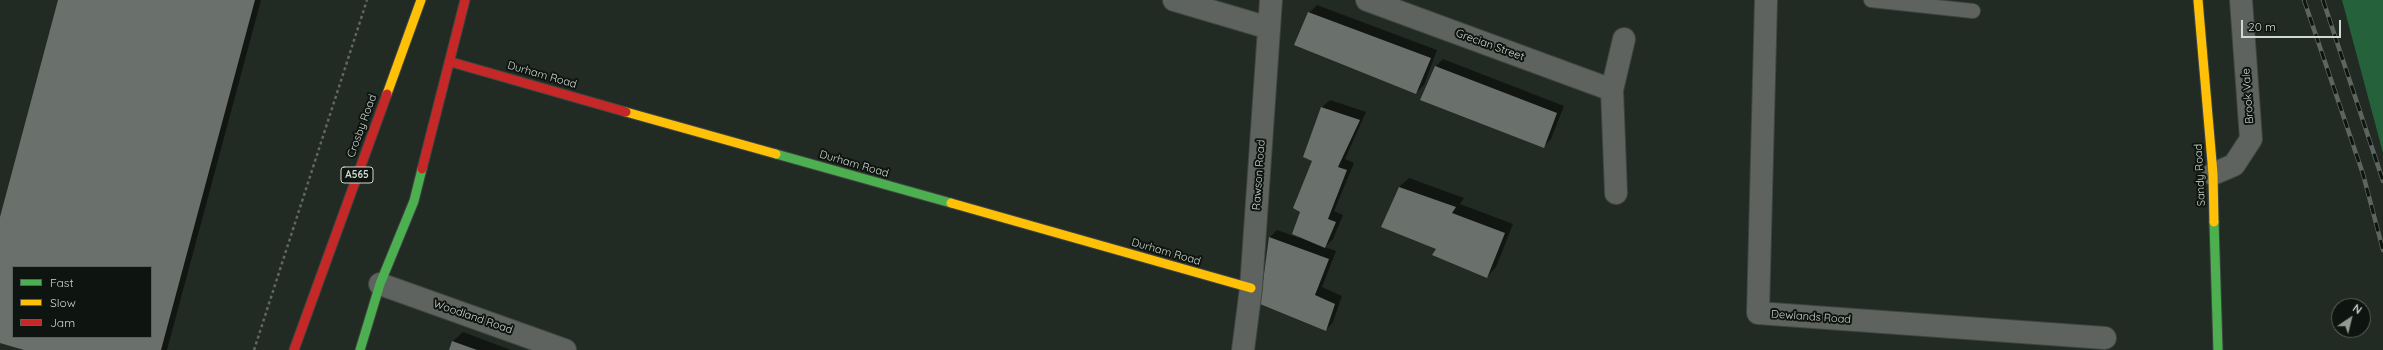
<!DOCTYPE html>
<style>
body{margin:0}
#map{position:relative;width:2383px;height:350px;overflow:hidden;background:#222a24;font-family:Quicksand,sans-serif}
canvas{display:block}
.legend{position:absolute;left:12px;top:266px;width:140px;height:72px;box-sizing:border-box;background:#0e140f;border:1px solid #5b625d;margin:0;padding:5px 7px;list-style:none;font-size:12px;color:#cfd8d1}
.legend li{display:flex;align-items:center;gap:8px;height:20px}
.legend b{width:20px;border:1px solid #5b625d}
.north{position:absolute;left:2331px;top:298px;width:40px;height:40px;box-sizing:border-box;background:#0e140f;border:1px solid #5b625d;border-radius:50%;rotate:35deg;font-size:11px;font-weight:700;line-height:16px;text-align:center;color:#cfd8d1}
.north::after{content:'';display:block;margin:auto;width:14px;height:18px;background:#929b94;clip-path:polygon(50% 0,100% 100%,50% 72%,0 100%)}
.scale{position:absolute;left:2241px;top:20px;width:100px;height:18px;box-sizing:border-box;border:2px solid #cfd8d1;border-top:0;padding-left:5px;font-size:12px;line-height:14px;white-space:nowrap;color:#cfd8d1;-webkit-text-stroke:3px #0e140f;paint-order:stroke}
</style>
<div id="map">
<canvas width="2383" height="350"></canvas>
<ul class="legend">
<li><b style="height:5px;background:#4caf50"></b>Fast</li>
<li><b style="height:5px;background:#ffc107"></b>Slow</li>
<li><b style="height:5px;background:#c62828"></b>Jam</li>
</ul>
<div class="north">N</div>
<div class="scale">20 m</div>
</div>
<script>
const c = document.querySelector('canvas').getContext('2d');
c.lineJoin = 'round';
function fill(path, color) { c.fillStyle = color; c.fill(path, 'evenodd'); }
const shape = rows => new Path2D(rows.map(r => 'M' + r).join(''));
function strokePath(path, color, width, dash) { c.strokeStyle = color; c.lineWidth = width; c.lineCap = dash ? 'butt' : 'round'; c.setLineDash(dash || []); c.stroke(path); }
function label(font, color, halo, rows, align = 'center') {
  c.font = font + ' Quicksand,sans-serif'; c.lineWidth = 4; c.setLineDash([]); c.textBaseline = 'middle'; c.strokeStyle = halo; c.fillStyle = color; for (const [text, x, y, turn = 0] of rows) {
    c.save(); c.translate(x, y); c.rotate((+turn || 0) * Math.PI / 180); c.textAlign = isNaN(turn) ? turn : align; if (halo) c.strokeText(text, 0, 0); c.fillText(text, 0, 0); c.restore();
  }
}
const forest = shape([
 [2342,0,2383,0,2383,153]
]);
const shadow = shape([
 [59,0,261,0,167,350,28,350,0,342,0,221],
 [13,267,151,267,151,337,13,337],
 [1317,5,1437,50,1424,85,1416,93,1309,13],
 [1443,59,1564,106,1551,139,1543,147,1436,66],
 [1330,100,1366,112,1345,159,1354,163,1334,211,1343,215,1333,239,1325,247,1336,251,1322,287,1342,296,1333,322,1326,330,1261,303,1270,237,1277,230,1299,238,1299,236,1301,211,1313,161,1304,157,1322,107],
 [1409,178,1464,198,1460,204,1513,224,1496,267,1487,277,1437,249,1399,187],
 [463,332,511,350,450,350,453,341]
]);
const building = shape([
 [58,0,255,0,161,350,24,350,0,343,0,217],
 [13,267,151,267,151,337,13,337],
 [1308,12,1431,58,1416,94,1294,45],
 [1435,66,1557,113,1544,148,1420,100],
 [1321,107,1360,120,1338,167,1347,170,1328,219,1336,222,1325,248,1292,234,1300,212,1293,208,1312,161,1303,157],
 [1399,187,1456,207,1452,213,1505,233,1487,278,1432,255,1436,249,1381,227],
 [1269,237,1329,259,1315,295,1335,304,1326,331,1260,304],
 [452,341,477,350,449,350]
]);
const path = shape([
 [254,350,367,0]
]);
const lane = shape([
 [1871,0,1973,11]
]);
const street = shape([
 [1174,0,1269,28],
 [1367,0,1612,90],
 [1766,0,1758,313,2105,338],
 [2213,174,2234,165,2251,139,2241,0],
 [1616,193,1612,90,1624,39],
 [380,284,565,350],
 [1243,350,1251,288,1271,0]
]);
const fast = shape([
 [776,154,951,203],
 [2214,222,2218,350],
 [360,350,380,284,414,201,422,169]
]);
const slow = shape([
 [2198,0,2213,174,2214,222],
 [387,94,421,0],
 [626,112,776,154],
 [951,203,1251,288]
]);
const jam = shape([
 [451,62,626,112],
 [422,169,465,0],
 [294,350,387,94]
]);
const rail = shape([
 [2304,0,2363,174,2383,250],
 [2323,0,2383,181]
]);
const shields = [
 [357,175,32]
];
const shieldNames = [
 ["A565",357,175]
];
const streetNames = [
 ["Grecian Street",1490,45,20],
 ["Durham Road",542,75,16],
 ["Brook Vale",2248,96,-94],
 ["Crosby Road",362,126,-70],
 ["Durham Road",854,164,16],
 ["Rawson Road",1259,175,-86],
 ["Sandy Road",2200,175,-93],
 ["Durham Road",1166,252,16],
 ["Woodland Road",473,317,19],
 ["Dewlands Road",1811,317,4]
];
fill(forest, '#25623c');
fill(shadow, '#0007');
fill(building, '#6a716c');
strokePath(lane, '#3f4541', 16);
strokePath(street, '#3f4541', 24);
strokePath(fast, '#3f4541', 11);
strokePath(slow, '#3f4541', 11);
strokePath(jam, '#3f4541', 11);
strokePath(path, '#606661', 2.5, [3, 3]);
strokePath(lane, '#5e635f', 14);
strokePath(street, '#5e635f', 22);
strokePath(fast, '#4caf50', 9);
strokePath(slow, '#ffc107', 9);
strokePath(jam, '#c62828', 9);
strokePath(rail, '#5e6460', 4.5);
strokePath(rail, '#0e140f', 3, [9]);
for (const [x, y, w] of shields) { const box = new Path2D(); box.roundRect(x - w / 2, y - 8, w, 16, 3); c.fillStyle = '#0e140f'; c.fill(box); strokePath(box, '#cfd8d1', 1); }
label('bold 10px', '#cfd8d1', null, shieldNames);
label('11px', '#cfd8d1', '#0e140f', streetNames);
</script>
